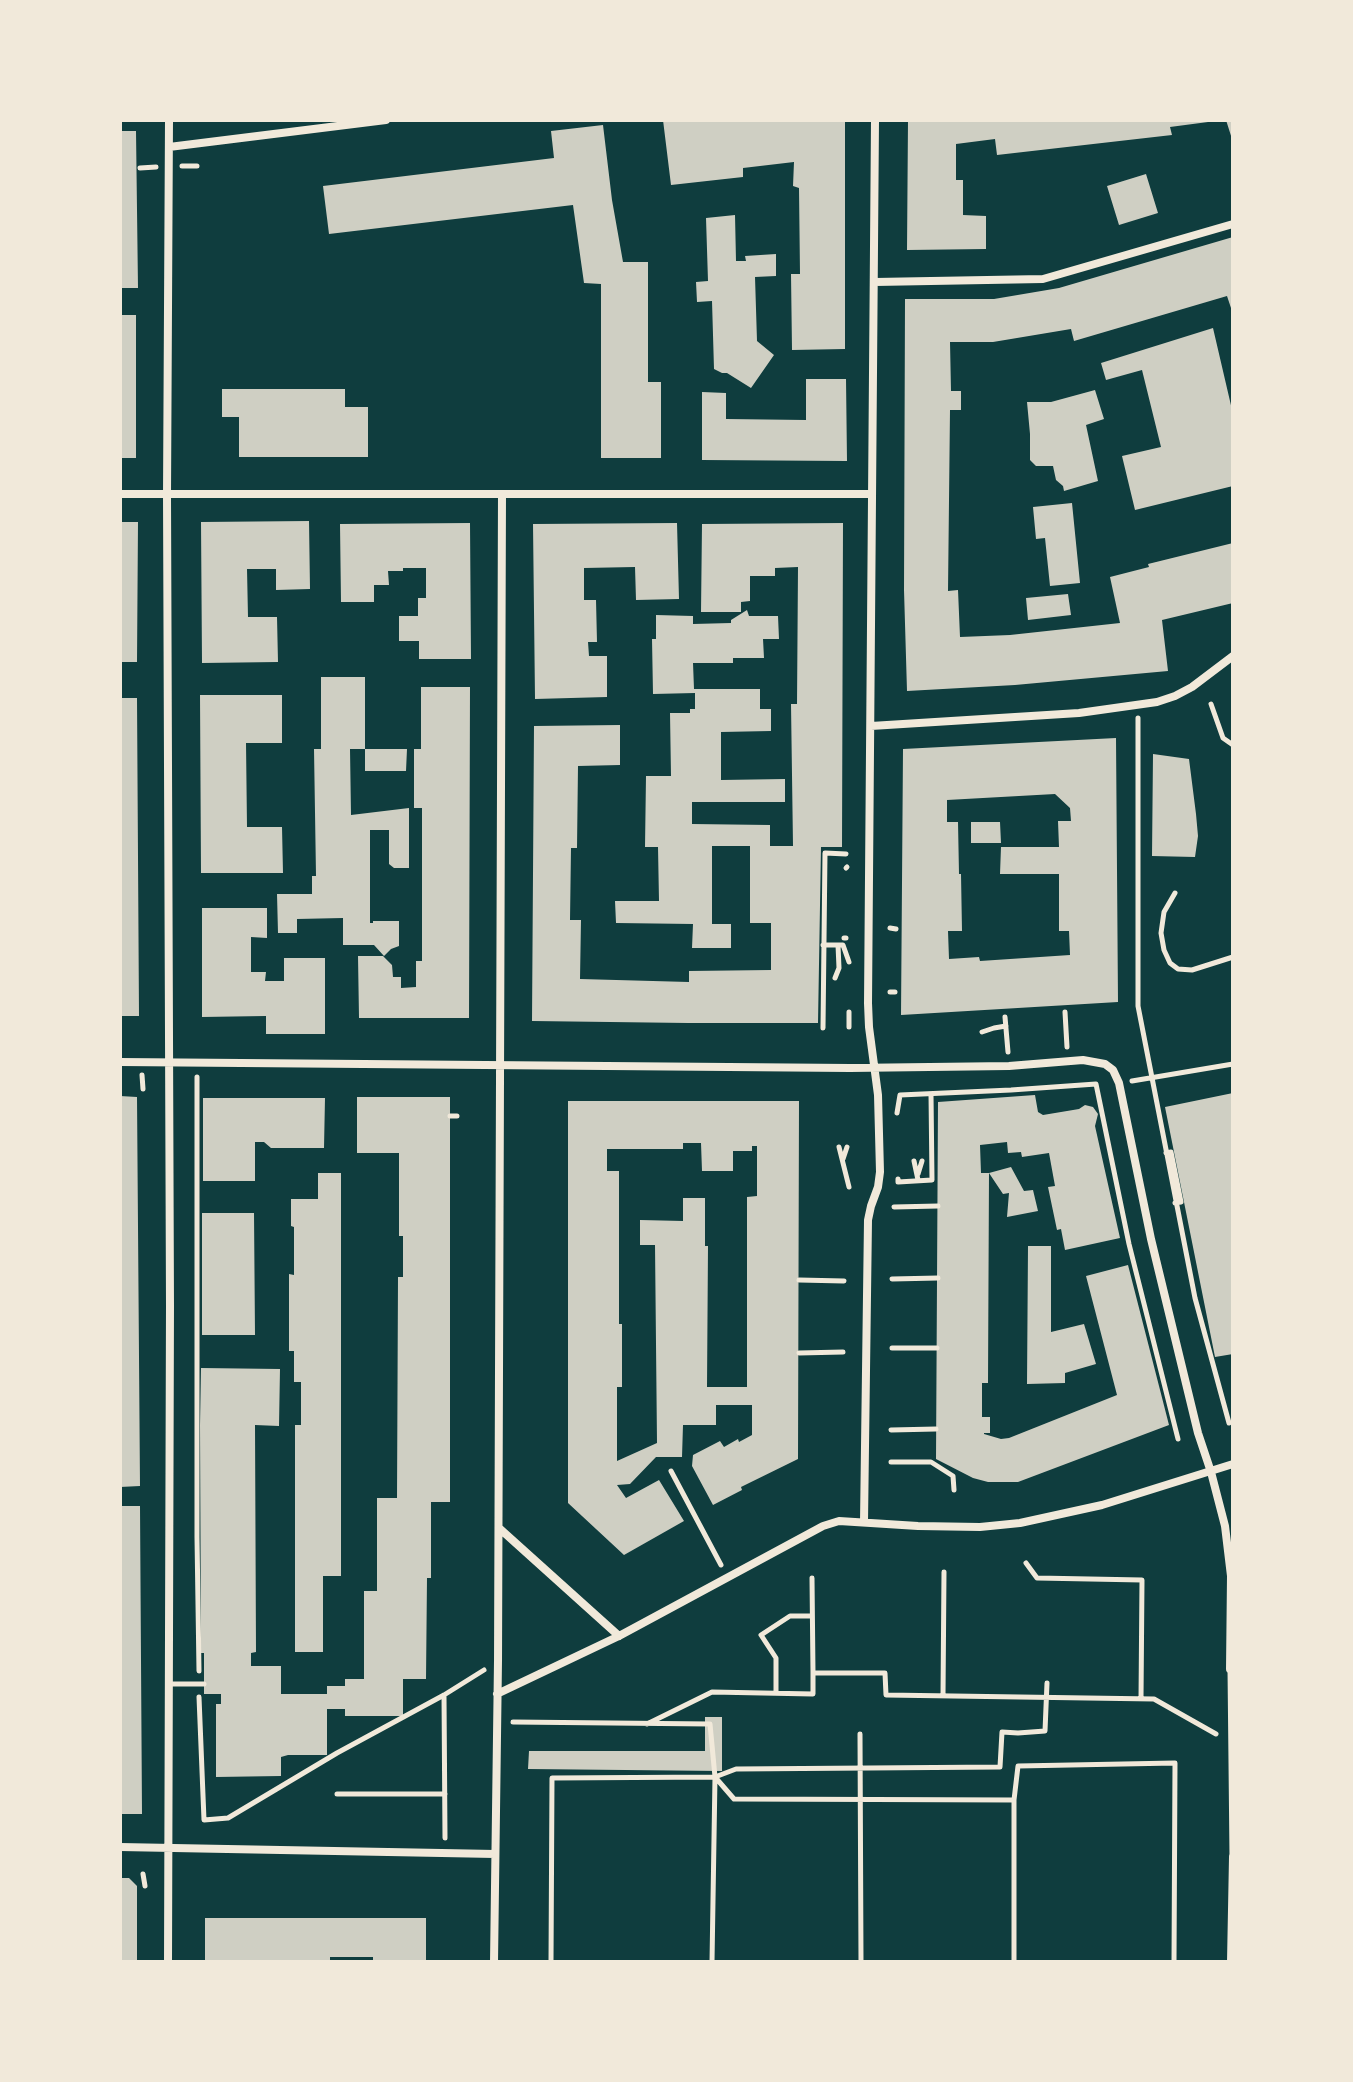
<!DOCTYPE html>
<style>
body{margin:0}
#map{position:relative;width:1353px;height:2082px;overflow:hidden;background:#0f3d3e;font-family:Poppins,sans-serif}
canvas{display:block}
.frame{position:absolute;inset:0;border:122px solid #f1e9da;pointer-events:none}
</style>
<div id="map">
<canvas width="1353" height="2082"></canvas>
<div class="frame"></div>
</div>
<script>
const c = document.querySelector('canvas').getContext('2d');
c.lineJoin = 'round';
function fill(path, color) { c.fillStyle = color; c.fill(path, 'evenodd'); }
const shape = rows => new Path2D(rows.map(r => 'M' + r).join(''));
function strokePath(path, color, width, dash) { c.strokeStyle = color; c.lineWidth = width; c.lineCap = dash ? 'butt' : 'round'; c.setLineDash(dash || []); c.stroke(path); }
const building = shape([
 [663,120,845,120,845,349,792,350,791,274,800,274,799,188,793,186,794,162,743,168,743,177,671,185],
 [908,120,1208,120,1208,122,1170,127,1172,135,997,155,995,139,956,144,956,180,963,180,963,215,986,216,986,249,907,250],
 [1226,120,1233,120,1233,139,1232,139],
 [603,125,612,200,623,262,648,262,648,382,661,382,661,458,601,458,601,284,584,283,573,205,329,234,323,186,554,158,551,131],
 [120,131,136,131,138,288,120,288],
 [1146,174,1158,213,1119,225,1107,186],
 [735,215,736,261,746,261,745,256,776,254,776,276,755,277,757,341,774,355,751,388,727,373,722,373,714,369,712,301,697,302,696,282,708,281,706,218],
 [1233,237,1233,314,1227,296,1074,341,1071,329,993,342,950,342,951,391,961,391,961,410,950,410,948,591,958,590,960,637,1010,635,1120,623,1110,577,1149,567,1148,564,1233,543,1233,603,1162,620,1168,671,1015,685,907,691,904,590,905,299,994,299,1059,288],
 [120,315,136,315,136,458,120,458],
 [1213,328,1233,414,1233,486,1135,510,1122,456,1161,447,1142,370,1106,380,1101,363],
 [806,379,846,379,847,461,702,460,702,392,726,393,726,419,806,420],
 [222,389,345,389,345,407,368,407,368,457,239,457,239,417,222,417],
 [1095,390,1104,419,1086,425,1098,481,1064,491,1063,486,1056,480,1053,466,1036,466,1030,460,1030,434,1027,402,1051,402],
 [1072,503,1080,583,1050,586,1045,538,1036,539,1033,507],
 [309,521,310,589,276,590,276,569,247,569,248,617,277,617,278,662,202,663,201,522],
 [120,522,138,522,137,662,120,662],
 [470,523,471,659,419,659,419,641,399,641,399,616,418,616,418,598,426,598,426,568,403,568,403,571,388,571,389,585,374,585,374,602,341,602,340,524],
 [677,523,679,599,636,600,635,567,584,568,584,600,596,600,597,642,588,642,589,656,607,656,607,697,535,699,533,524],
 [843,523,842,847,821,847,818,1023,688,1023,532,1021,534,726,620,725,620,765,578,766,577,848,571,848,570,920,581,920,580,979,689,982,689,971,771,970,771,923,750,923,750,846,712,846,712,924,731,924,731,948,692,948,693,924,616,923,615,901,659,901,658,847,645,847,646,776,671,776,670,713,690,713,690,709,695,709,695,693,653,694,652,639,656,639,656,615,693,616,693,624,731,623,731,620,747,610,749,616,778,616,779,639,763,639,764,658,733,658,733,663,693,663,694,689,760,689,760,709,771,709,771,731,721,732,721,780,785,779,785,802,692,802,692,824,770,825,770,846,793,846,791,704,797,704,798,567,775,568,775,576,750,576,750,601,741,602,741,612,701,612,702,524],
 [1068,594,1071,615,1028,620,1026,598],
 [321,677,365,677,365,749,350,749,351,815,409,808,409,868,394,868,389,864,389,830,370,830,370,923,373,923,373,921,399,921,399,946,391,949,384,956,374,945,343,945,343,918,297,919,297,933,278,933,277,894,312,894,312,876,316,876,314,749,321,749],
 [421,687,470,687,469,1018,359,1018,358,956,383,956,392,965,393,977,401,977,401,988,416,987,416,961,422,961,422,808,414,808,414,749,421,749],
 [200,695,282,695,282,743,246,743,247,827,282,827,283,873,201,873],
 [120,698,137,698,139,1016,120,1016],
 [1116,738,1118,1002,901,1015,903,749],
 [1055,794,1070,808,1071,821,1058,821,1059,847,1001,847,1000,874,1059,874,1059,931,1069,931,1070,955,980,961,979,957,949,959,948,931,962,931,961,874,959,874,958,822,947,822,947,800],
 [365,749,407,749,406,771,365,771],
 [1153,754,1189,759,1196,814,1198,836,1195,857,1152,856],
 [971,822,1000,822,1001,843,971,843],
 [202,908,267,908,267,938,251,937,251,972,266,972,265,981,284,981,284,958,325,958,325,1034,266,1034,266,1016,202,1017],
 [1233,1093,1233,1354,1215,1357,1165,1107],
 [1035,1095,1038,1112,1043,1115,1079,1109,1085,1105,1093,1107,1098,1114,1095,1126,1120,1238,1065,1250,1061,1229,1057,1230,1048,1187,1055,1186,1049,1153,1022,1157,1021,1152,1008,1153,1007,1142,980,1145,981,1173,989,1173,988,1383,982,1383,982,1417,990,1417,990,1433,984,1433,984,1434,1001,1439,1009,1438,1117,1395,1086,1276,1128,1265,1169,1425,1018,1482,988,1482,973,1478,936,1459,938,1102],
 [120,1096,137,1097,140,1486,120,1487],
 [357,1097,450,1097,450,1502,431,1502,431,1578,427,1578,426,1679,403,1679,403,1716,345,1716,345,1709,327,1709,327,1755,288,1755,281,1757,281,1776,216,1777,216,1704,221,1704,221,1694,204,1694,204,1653,201,1653,200,1425,201,1368,280,1369,279,1426,255,1425,256,1652,251,1653,251,1666,281,1666,281,1694,327,1694,327,1686,345,1686,345,1679,364,1679,364,1591,377,1591,377,1498,397,1498,398,1277,403,1277,403,1236,399,1236,399,1153,357,1153],
 [203,1098,325,1098,324,1148,271,1148,264,1142,255,1142,255,1181,203,1181],
 [568,1101,799,1101,798,1459,741,1487,742,1490,713,1505,692,1466,693,1455,720,1441,724,1447,738,1439,739,1442,752,1435,752,1405,716,1405,716,1425,683,1425,682,1457,656,1457,630,1484,617,1485,626,1498,659,1480,684,1521,624,1555,568,1503],
 [683,1143,701,1143,702,1171,733,1171,733,1151,752,1151,752,1146,757,1146,757,1196,747,1197,747,1387,707,1387,708,1246,705,1246,705,1198,683,1198,683,1221,640,1220,640,1245,655,1245,657,1443,617,1461,617,1387,622,1387,622,1324,619,1324,619,1171,607,1171,607,1149,683,1149],
 [1011,1167,1024,1191,1033,1190,1038,1211,1007,1217,1009,1193,1003,1194,989,1173],
 [318,1173,341,1173,341,1576,323,1576,323,1652,295,1652,295,1425,301,1425,301,1382,294,1382,294,1351,289,1351,289,1274,294,1275,294,1227,291,1226,291,1199,318,1199],
 [202,1213,254,1213,255,1335,202,1335],
 [1028,1246,1051,1246,1051,1332,1084,1324,1096,1364,1065,1373,1065,1383,1027,1384],
 [120,1506,140,1506,142,1814,120,1814],
 [705,1717,722,1717,722,1771,528,1769,529,1751,705,1751],
 [120,1878,129,1878,137,1886,137,1962,120,1962],
 [205,1918,426,1918,426,1962,373,1962,373,1957,330,1957,330,1960,242,1960,242,1962,205,1962]
]);
const path = shape([
 [182,166,197,166],
 [140,168,156,167],
 [1211,704,1223,738,1233,745],
 [1138,718,1138,1006,1195,1298,1229,1423],
 [846,868,847,867],
 [1175,893,1164,912,1161,933,1164,950,1170,963,1178,969,1192,970,1233,957],
 [890,928,896,929],
 [844,938,846,938],
 [823,945,843,945,849,962],
 [835,978,839,968,838,945],
 [890,992,895,992],
 [849,1012,849,1027],
 [1065,1012,1067,1047],
 [1005,1017,1008,1052],
 [823,1028,825,853,846,854],
 [982,1032,994,1028,1006,1026],
 [142,1075,143,1089],
 [197,1077,197,1537,199,1671],
 [1132,1081,1233,1064],
 [897,1113,900,1095,1011,1090,1096,1084,1129,1244,1178,1439],
 [450,1116,457,1116],
 [839,1147,849,1187],
 [1166,1153,1171,1152,1181,1202,1175,1203],
 [843,1159,847,1147],
 [914,1161,918,1180],
 [918,1174,922,1161],
 [898,1179,898,1182,932,1180,931,1094],
 [894,1207,938,1206],
 [892,1279,938,1278],
 [799,1280,844,1281],
 [892,1348,937,1348],
 [799,1353,843,1352],
 [891,1430,936,1429],
 [891,1462,931,1462,953,1476,954,1490],
 [671,1471,721,1565],
 [1026,1563,1037,1578,1142,1580,1141,1699],
 [812,1578,813,1673],
 [776,1693,776,1658,761,1635,790,1616,812,1616],
 [444,1695,445,1838],
 [943,1696,944,1572],
 [199,1697,204,1820,228,1818,337,1753,444,1695,484,1670],
 [513,1722,710,1724,715,1777,712,1962],
 [647,1724,712,1692,813,1694,813,1673,885,1673,886,1695,1154,1699,1216,1734],
 [860,1734,861,1962],
 [715,1777,736,1769,1000,1767,1002,1732,1018,1733,1045,1731,1047,1683],
 [337,1794,445,1794],
 [143,1874,145,1886],
 [551,1962,552,1778,715,1777,734,1799,1014,1800,1018,1766,1175,1763,1174,1962],
 [1014,1962,1014,1800]
]);
const service = shape([
 [1230,1669,1232,1857],
 [170,1684,204,1684]
]);
const minor = shape([
 [169,147,386,120],
 [875,282,1043,279,1233,224],
 [120,494,872,494],
 [871,726,1079,713,1157,702,1175,696,1192,687,1233,656],
 [120,1062,850,1068,1009,1066,1083,1060,1105,1064,1113,1070,1119,1083,1151,1239,1198,1433,1211,1472,1225,1526,1231,1576,1230,1669],
 [864,1522,868,1220,871,1206,878,1187,880,1172,878,1095,869,1027,868,1003,875,120],
 [499,1528,619,1636],
 [497,1694,619,1636,823,1526,839,1521,918,1526,980,1527,1020,1523,1102,1505,1233,1464],
 [120,1847,495,1854],
 [168,1962,170,1305,167,495,169,120],
 [494,1962,498,1661,502,494],
 [1231,1962,1233,1857]
]);
fill(building, '#cfcfc3');
strokePath(path, '#f1e9da', 5);
strokePath(service, '#f1e9da', 5);
strokePath(minor, '#f1e9da', 8);
</script>
